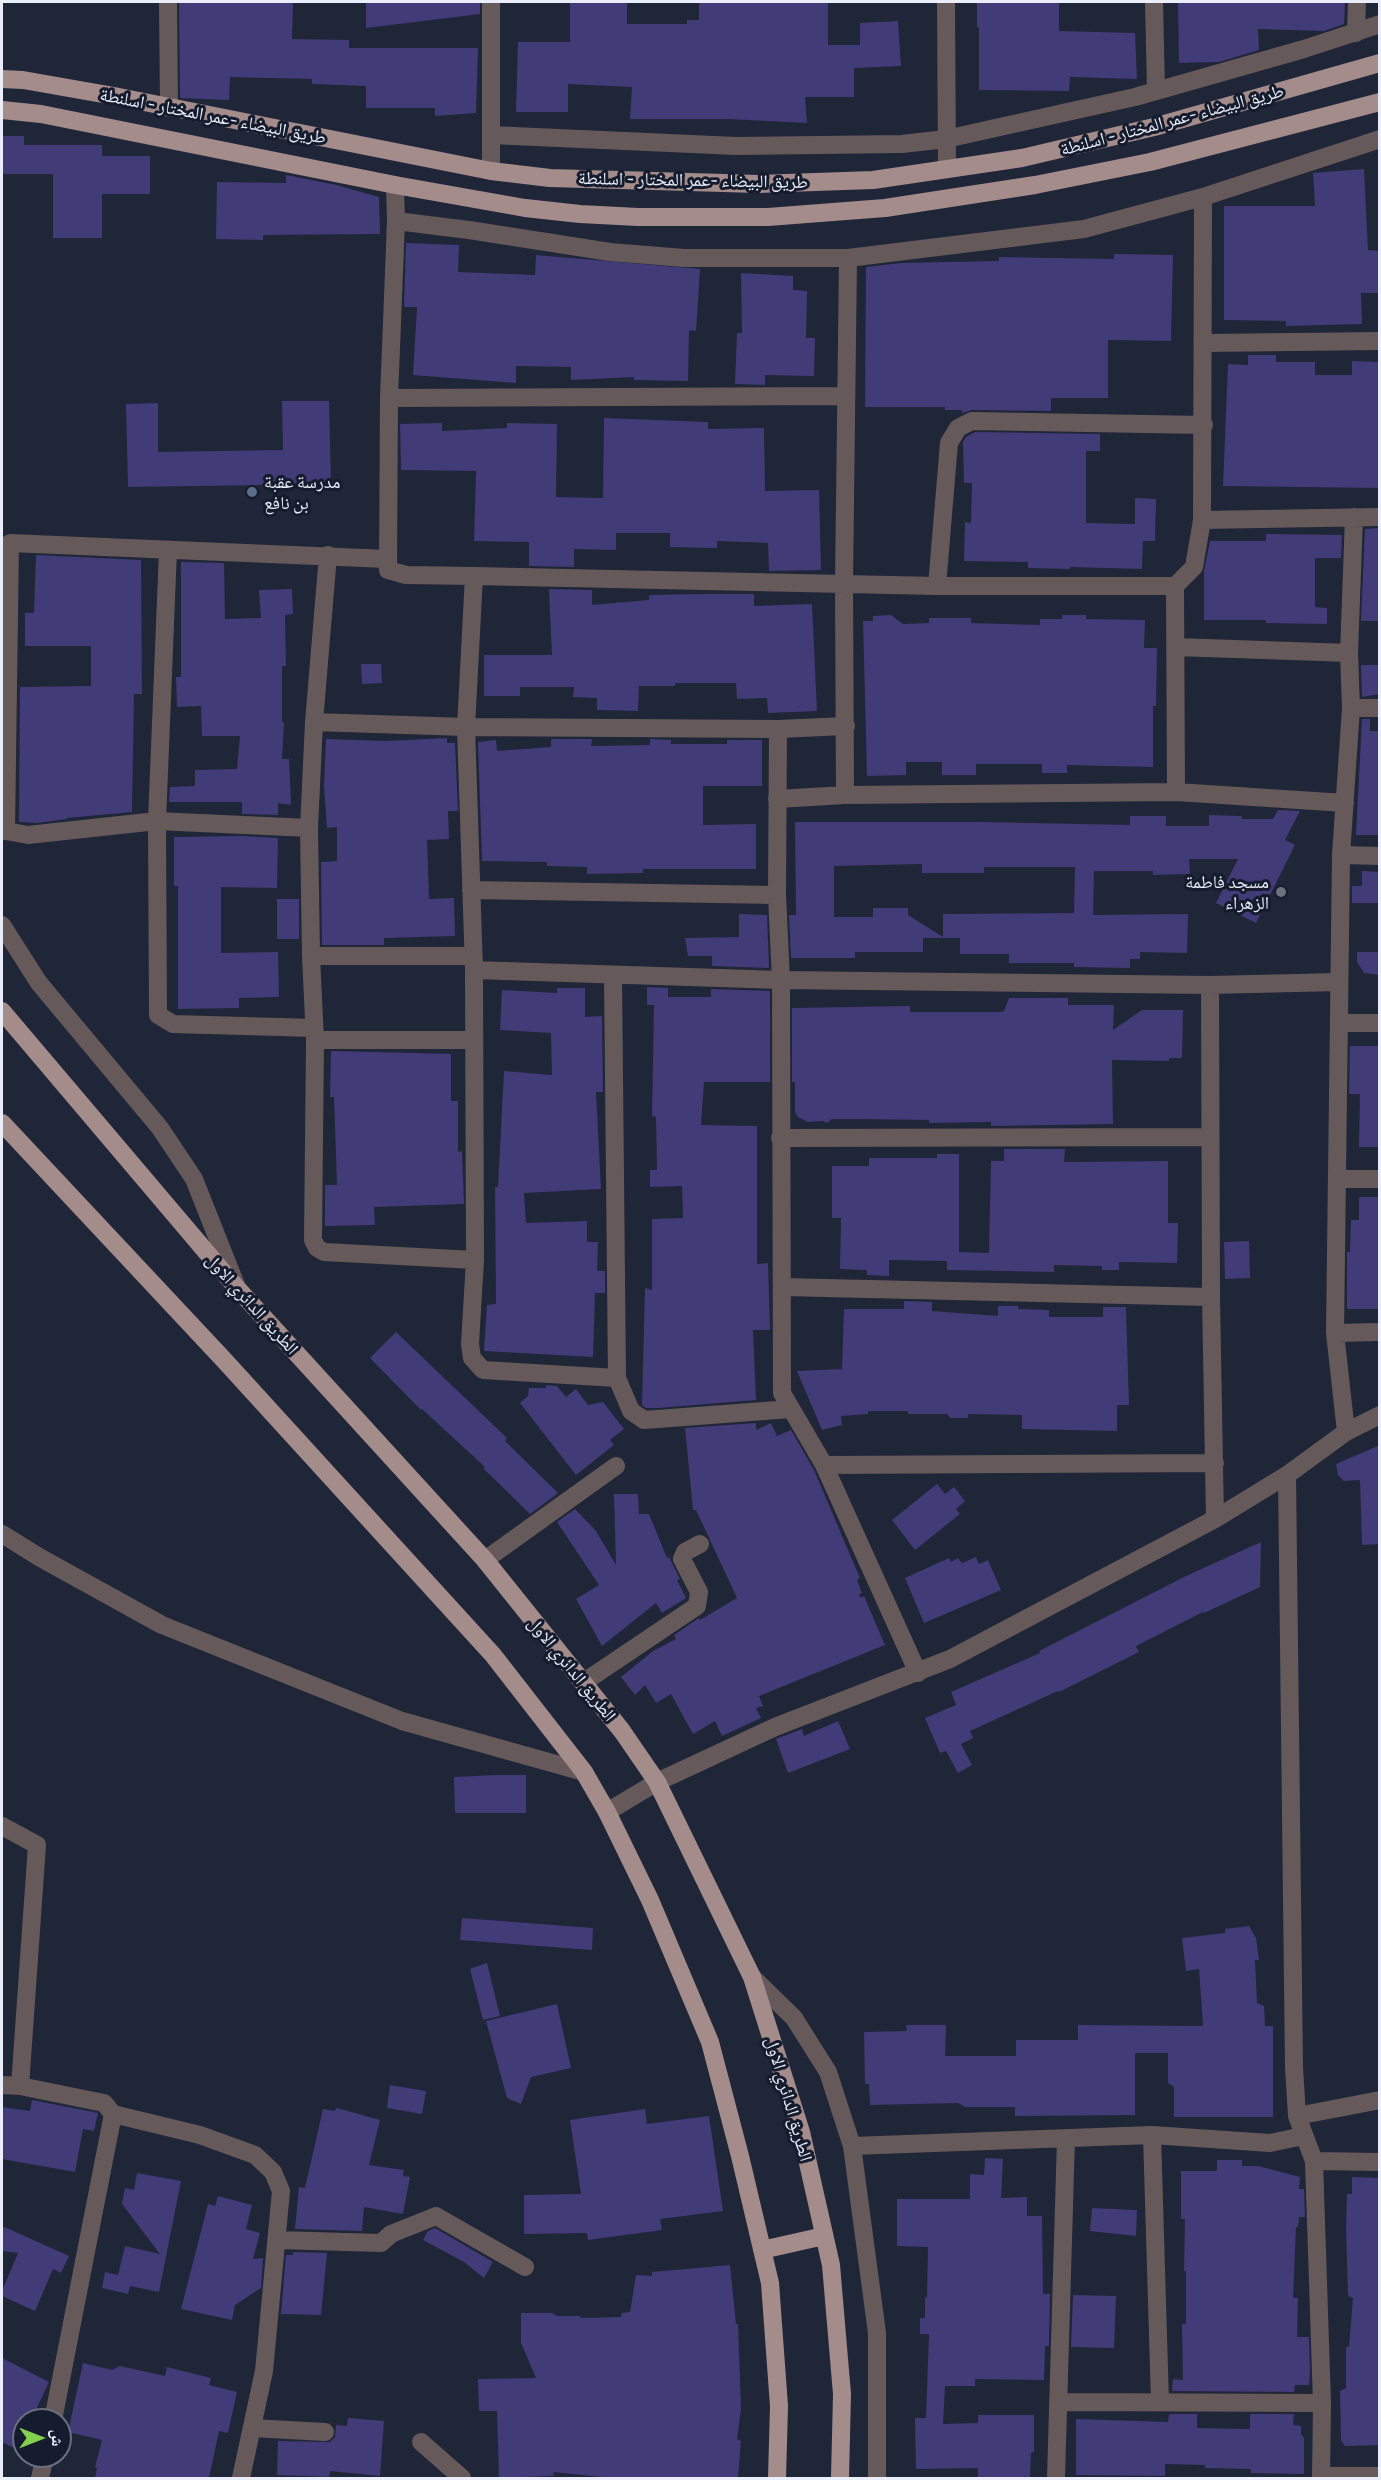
<!DOCTYPE html>
<meta charset="utf-8">
<style>
body{margin:0}
#map{position:relative;width:1381px;height:2480px;overflow:hidden;background:#1f2637;font-family:Commissioner,"Noto Naskh Arabic",sans-serif}
canvas{display:block}
.frame{position:absolute;inset:0;border:3px solid #e9eefa;pointer-events:none}
.north{position:absolute;left:12px;top:2408px;width:60px;height:60px;box-sizing:border-box;background:#151c2d;border:2px solid #6a707f;border-radius:50%;rotate:90deg;font-size:16px;font-weight:700;line-height:24px;text-align:center;color:#e9eefa}
.north::after{content:'';display:block;margin:auto;width:21px;height:27px;background:#83d04f;clip-path:polygon(50% 0,100% 100%,50% 72%,0 100%)}
</style>
<div id="map">
<canvas width="1381" height="2480"></canvas>
<div class="frame"></div>
<div class="north">ش</div>
</div>
<script>
const c = document.querySelector('canvas').getContext('2d');
c.lineJoin = 'round';
function fill(path, color) { c.fillStyle = color; c.fill(path, 'evenodd'); }
const shape = rows => new Path2D(rows.map(r => 'M' + r).join(''));
function strokePath(path, color, width, dash) { c.strokeStyle = color; c.lineWidth = width; c.lineCap = dash ? 'butt' : 'round'; c.setLineDash(dash || []); c.stroke(path); }
function label(font, color, halo, rows, align = 'center') {
  c.font = font + ' Commissioner,"Noto Naskh Arabic",sans-serif'; c.lineWidth = 6; c.setLineDash([]); c.textBaseline = 'middle'; c.strokeStyle = halo; c.fillStyle = color; for (const [text, x, y, turn = 0] of rows) {
    c.save(); c.translate(x, y); c.rotate((+turn || 0) * Math.PI / 180); c.textAlign = isNaN(turn) ? turn : align; if (halo) c.strokeText(text, 0, 0); c.fillText(text, 0, 0); c.restore();
  }
}
const building = shape([
 [179,2,293,2,292,39,349,40,349,48,478,48,476,113,435,116,435,108,366,108,366,86,312,84,312,79,230,77,229,100,180,98],
 [366,2,480,2,480,14,366,28],
 [570,2,627,2,627,24,687,24,687,20,699,20,699,2,828,2,828,45,860,45,860,23,898,21,901,66,854,68,854,97,805,97,807,123,728,119,630,119,632,87,568,84,568,112,516,112,518,42,570,42],
 [977,2,1059,2,1059,31,1135,33,1137,79,1070,77,1069,91,979,90,979,27,977,27],
 [1178,2,1345,2,1344,24,1324,31,1258,29,1259,50,1219,62,1179,63],
 [2,136,24,136,24,145,102,145,102,156,150,156,150,194,102,194,102,238,53,238,53,174,2,174],
 [1364,169,1368,250,1380,251,1380,293,1361,293,1362,324,1286,326,1286,321,1224,320,1224,206,1315,206,1313,173],
 [286,175,336,185,379,197,380,234,263,235,263,240,216,239,217,182,286,183],
 [406,243,459,245,458,272,535,275,536,255,700,269,696,331,689,330,688,381,634,380,634,377,571,380,571,367,516,366,516,383,413,375,417,307,404,307],
 [1114,254,1173,255,1171,341,1108,340,1108,398,1051,398,1051,411,972,410,962,413,962,410,945,410,945,407,865,407,866,267,901,263,999,261,999,257,1114,259],
 [741,273,793,276,793,290,807,291,806,338,815,338,814,376,765,375,765,385,735,384,737,333,742,333],
 [1248,355,1276,355,1276,362,1315,362,1315,375,1352,375,1352,361,1380,362,1380,488,1223,486,1228,364,1248,365],
 [282,401,329,401,331,484,128,487,126,404,158,403,158,452,283,450],
 [604,418,708,422,708,429,764,428,765,491,819,490,821,570,769,571,768,543,717,541,717,548,670,547,670,533,616,533,616,550,574,549,574,567,529,566,529,542,474,541,476,471,401,470,400,424,442,423,442,431,507,428,507,423,557,424,556,497,603,498],
 [975,432,1100,434,1100,451,1086,451,1086,523,1135,524,1135,498,1156,499,1155,541,1143,541,1142,569,1070,567,1070,569,1028,568,1028,562,964,561,965,522,971,523,972,483,964,483,963,442,966,437],
 [1380,528,1380,621,1361,621,1365,529],
 [1266,534,1342,535,1341,558,1315,558,1315,607,1327,608,1327,624,1266,623,1266,620,1204,620,1204,571,1210,541,1266,541],
 [36,555,141,560,142,694,134,694,132,812,67,818,67,819,37,823,19,822,20,687,91,686,91,646,25,646,25,613,34,613],
 [181,562,224,563,225,619,261,618,259,590,292,589,293,614,285,615,286,666,282,666,282,722,284,722,282,759,289,759,291,805,278,803,278,815,242,814,242,802,169,802,170,787,195,786,195,770,237,769,240,736,202,736,201,706,177,707,176,677,181,677],
 [549,589,592,590,592,605,649,600,649,595,708,594,754,594,754,606,812,604,817,711,768,713,767,698,737,699,736,683,675,683,675,686,639,686,638,711,597,710,597,698,573,697,574,687,520,687,520,696,484,696,484,655,552,655],
 [891,615,903,624,929,623,929,618,971,618,971,623,1040,625,1040,619,1062,619,1062,615,1086,615,1086,619,1145,620,1144,648,1157,648,1156,706,1153,706,1153,767,1067,765,1067,773,1042,773,1042,764,976,764,976,775,942,775,942,762,906,762,906,775,867,776,863,621,873,621,873,616],
 [361,664,381,664,382,683,362,684],
 [1361,665,1380,665,1380,694,1362,697],
 [1362,719,1370,719,1370,731,1380,731,1380,835,1356,835],
 [447,738,447,743,455,743,458,811,448,811,449,839,427,840,429,899,454,898,455,936,384,938,384,945,322,945,321,862,337,861,337,827,327,828,324,787,326,739,385,741],
 [551,739,592,739,591,746,650,745,650,739,671,740,671,744,727,744,727,740,762,740,762,786,703,786,703,825,756,824,756,869,643,869,643,873,587,874,587,867,547,866,547,862,482,861,478,742,496,740,497,751,551,747],
 [1278,810,1300,811,1285,840,1295,845,1256,923,1216,903,1238,859,1189,859,1190,874,1153,875,1153,871,1094,871,1093,915,1188,914,1187,953,1140,952,1140,959,1130,959,1130,968,1074,967,1074,963,1009,963,1009,954,960,954,960,938,923,938,923,952,855,952,855,958,791,958,789,915,796,915,795,822,979,822,1130,825,1130,816,1166,816,1166,826,1209,826,1209,815,1242,816,1242,819,1273,819],
 [922,864,922,873,984,873,984,867,1075,867,1074,913,943,914,943,937,908,915,908,908,873,908,873,917,834,917,834,866],
 [242,836,278,838,277,888,221,887,221,953,278,952,279,997,239,998,239,1008,178,1009,178,886,174,886,174,837],
 [1362,871,1380,872,1380,903,1352,903,1352,886,1362,886],
 [277,899,299,899,299,939,277,939],
 [739,914,767,915,769,968,712,966,712,956,688,956,685,938,739,937],
 [1357,952,1380,952,1380,975,1364,973,1357,962],
 [647,987,668,988,668,997,711,997,711,989,770,991,770,1082,704,1082,701,1125,757,1126,757,1264,768,1263,770,1330,753,1330,756,1400,658,1408,646,1408,642,1405,645,1288,652,1290,652,1219,683,1218,682,1186,650,1187,650,1170,657,1170,656,1117,652,1116,654,1005,647,1005],
 [557,988,585,988,585,1017,602,1016,603,1092,596,1092,601,1189,524,1193,526,1223,587,1221,587,1242,598,1242,597,1271,605,1271,605,1293,595,1293,593,1357,484,1351,487,1305,496,1304,495,1187,498,1187,504,1071,552,1075,551,1033,500,1030,502,990,557,993],
 [1009,998,1068,998,1068,1005,1114,1005,1113,1030,1142,1010,1183,1010,1182,1058,1169,1058,1169,1061,1112,1060,1113,1124,991,1126,991,1122,929,1123,929,1120,858,1119,832,1119,827,1123,823,1121,808,1122,798,1117,795,1112,795,1082,792,1082,792,1008,910,1006,910,1012,1000,1012,1004,1011],
 [1350,1046,1380,1046,1380,1147,1359,1147,1360,1094,1349,1094],
 [331,1051,451,1054,451,1101,458,1101,458,1152,462,1151,464,1204,374,1207,375,1225,325,1226,325,1185,337,1185,334,1097,330,1097],
 [1004,1149,1065,1149,1064,1162,1168,1161,1168,1223,1178,1223,1177,1263,1119,1262,1119,1270,1102,1270,1102,1266,1054,1265,1054,1272,1003,1271,947,1270,947,1261,889,1260,889,1276,867,1275,867,1270,840,1269,841,1218,832,1218,832,1166,869,1166,869,1158,937,1158,937,1154,959,1154,959,1252,989,1253,991,1161,1004,1161],
 [1359,1197,1380,1197,1380,1309,1347,1309,1347,1252,1350,1252,1351,1220,1359,1220],
 [1249,1241,1250,1278,1225,1279,1224,1242],
 [904,1301,932,1302,932,1311,998,1316,998,1306,1018,1306,1018,1309,1049,1310,1049,1317,1103,1317,1103,1307,1126,1307,1129,1405,1117,1405,1117,1431,1022,1429,1022,1415,968,1414,968,1418,950,1418,947,1414,908,1414,908,1411,868,1411,868,1414,841,1416,842,1425,822,1430,797,1371,842,1369,844,1309,904,1309],
 [396,1332,507,1438,505,1441,558,1493,530,1514,483,1468,485,1467,422,1409,421,1410,370,1358],
 [546,1385,557,1386,566,1397,576,1389,588,1405,603,1402,624,1429,610,1440,614,1445,576,1475,520,1403,528,1396,529,1388,546,1388],
 [756,1423,756,1430,771,1423,777,1436,791,1430,814,1470,860,1578,857,1580,862,1593,859,1595,861,1598,864,1596,885,1645,759,1696,763,1706,756,1708,761,1718,722,1736,715,1721,693,1734,671,1694,656,1703,645,1685,635,1695,621,1677,653,1651,676,1639,674,1635,699,1618,700,1620,737,1598,696,1510,693,1510,685,1428],
 [1380,1445,1380,1544,1362,1545,1360,1480,1344,1481,1338,1475,1336,1464],
 [937,1484,945,1494,954,1487,965,1501,956,1509,960,1514,915,1550,892,1520],
 [614,1494,638,1494,639,1514,649,1514,667,1558,669,1557,680,1579,677,1580,686,1598,662,1613,656,1603,602,1646,576,1599,599,1585,557,1522,575,1509,596,1531,616,1565],
 [1261,1542,1260,1587,1204,1613,1203,1612,1136,1646,1139,1652,1059,1692,1058,1691,970,1731,973,1738,961,1744,972,1765,958,1773,946,1751,940,1753,925,1718,956,1705,951,1692,1040,1653,1039,1651,1186,1576],
 [976,1557,979,1564,988,1560,1001,1590,924,1623,905,1578,949,1558,951,1562,958,1558,962,1563],
 [838,1721,850,1749,788,1773,776,1739,802,1729,804,1736],
 [497,1775,526,1775,526,1813,455,1813,454,1777],
 [462,1918,593,1928,592,1950,460,1940],
 [1249,1926,1256,1938,1259,1960,1255,1960,1257,2003,1264,2006,1265,2026,1273,2026,1273,2117,1174,2117,1174,2087,1168,2083,1168,2053,1135,2053,1135,2115,1015,2116,1015,2107,965,2107,958,2103,870,2105,869,2084,865,2084,864,2032,907,2031,906,2025,946,2025,945,2056,1016,2056,1016,2040,1078,2040,1078,2025,1203,2026,1199,1969,1186,1971,1182,1938,1225,1933,1225,1929],
 [487,1963,500,2016,483,2020,470,1969],
 [557,2004,571,2068,531,2077,521,2104,507,2098,486,2021],
 [390,2085,426,2091,422,2114,387,2108],
 [32,2100,98,2113,94,2131,83,2129,75,2172,2,2159,2,2107,30,2111],
 [337,2108,380,2120,369,2165,404,2170,403,2176,410,2177,403,2214,364,2207,362,2231,295,2229,299,2187,305,2188,323,2109,334,2111],
 [645,2109,647,2124,709,2116,723,2211,660,2219,662,2230,588,2240,587,2233,524,2234,524,2195,581,2194,570,2120],
 [985,2158,1003,2159,1001,2198,1027,2197,1027,2216,1042,2216,1043,2294,1050,2294,1049,2346,1045,2346,1044,2380,975,2379,975,2386,945,2386,943,2424,978,2423,978,2415,1034,2415,1034,2452,1031,2453,1030,2478,978,2478,978,2468,916,2469,915,2418,926,2418,929,2334,920,2334,920,2318,925,2318,925,2297,927,2297,928,2247,897,2246,897,2199,970,2199,970,2174,984,2175],
 [1217,2160,1242,2160,1242,2166,1258,2166,1300,2177,1299,2189,1304,2189,1305,2217,1299,2217,1298,2227,1296,2227,1293,2298,1298,2298,1297,2337,1309,2337,1310,2370,1309,2385,1295,2385,1294,2392,1172,2391,1173,2379,1183,2380,1182,2324,1186,2324,1186,2271,1184,2271,1185,2219,1181,2219,1181,2171,1217,2171],
 [137,2173,181,2181,159,2292,130,2286,128,2294,102,2288,105,2272,118,2275,125,2246,160,2254,122,2204,125,2188,134,2190],
 [1352,2177,1380,2178,1380,2445,1345,2446,1341,2440,1340,2391,1346,2388,1346,2347,1349,2347,1353,2298,1348,2296,1346,2228,1347,2194,1352,2194],
 [218,2196,252,2205,246,2229,260,2233,253,2259,263,2258,261,2288,235,2305,232,2320,181,2309,208,2204,215,2206],
 [1092,2208,1137,2210,1136,2236,1090,2231],
 [2,2226,69,2256,61,2273,53,2269,35,2311,2,2296,2,2291,18,2253,2,2251],
 [435,2228,493,2262,484,2278,464,2262,423,2240,428,2231],
 [293,2252,327,2253,321,2315,281,2314,286,2255,293,2255],
 [730,2265,736,2324,738,2324,741,2410,737,2439,741,2441,738,2478,611,2478,553,2472,554,2476,499,2478,497,2411,479,2411,478,2379,536,2378,521,2343,521,2313,552,2313,557,2316,580,2316,581,2318,621,2317,622,2313,630,2312,636,2275,652,2276,652,2272],
 [1073,2295,1116,2296,1114,2348,1071,2347],
 [2,2358,49,2382,31,2420,24,2420,24,2453,2,2442],
 [83,2363,112,2370,120,2366,165,2376,167,2367,211,2378,209,2385,237,2392,228,2433,219,2431,209,2478,95,2478,97,2468,95,2467,102,2440,68,2432],
 [1169,2414,1197,2414,1197,2428,1250,2429,1250,2414,1294,2414,1293,2425,1301,2426,1301,2434,1304,2438,1304,2474,1251,2473,1251,2469,1205,2468,1205,2465,1165,2464,1165,2476,1076,2475,1076,2419,1168,2422],
 [348,2418,384,2421,380,2476,330,2471,329,2477,277,2475,278,2441,330,2442,335,2437,336,2425,347,2426]
]);
const minor = shape([
 [168,2,169,108],
 [946,2,947,169],
 [1154,2,1156,90],
 [1356,33,1357,2],
 [491,135,491,2],
 [491,171,491,135,736,146,902,144,946,139,1135,97,1304,49,1380,24],
 [395,185,396,221,389,398,388,570,406,575,474,576,466,727,474,970,475,1260,470,1344,472,1358,483,1370,617,1378,631,1411,644,1420,791,1409],
 [396,221,469,230,610,252,684,258,848,258,1084,229,1203,197,1380,139],
 [1203,343,1380,341],
 [389,398,846,396],
 [1202,520,1380,517],
 [168,550,157,821,158,1015,173,1024,314,1028],
 [328,555,314,722,309,828,311,956,315,1040,313,1240,317,1248,324,1252,475,1260],
 [474,576,937,586,1175,586,1194,567,1202,520,1203,197],
 [937,586,949,443,958,428,972,421,1204,425],
 [1175,586,1176,792],
 [1176,647,1349,653],
 [1351,708,1380,708],
 [314,722,466,727,778,729,846,726],
 [778,729,777,895,781,980,782,1393,824,1465,918,1673],
 [845,795,844,583,848,258],
 [777,799,845,795,1176,792,1345,803],
 [2,831,6,831,10,543,387,559],
 [6,831,28,835,157,821,309,828],
 [1341,855,1380,856],
 [471,890,777,895],
 [2,925,39,983,160,1128,194,1179,236,1285],
 [311,956,472,956],
 [474,970,781,980,1210,985,1339,982],
 [613,975,617,1378],
 [1210,985,1211,1297,1215,1519],
 [1339,1023,1380,1023],
 [315,1040,472,1040],
 [780,1138,1210,1137],
 [1337,1179,1380,1179],
 [783,1287,1211,1297],
 [1335,1333,1380,1332],
 [1346,1432,1335,1333,1341,855,1351,708,1349,653,1354,517],
 [824,1465,1215,1463],
 [1287,1475,1294,2067,1297,2116,1314,2161,1322,2403,1321,2478],
 [2,1534,39,1557,162,1625,402,1721,584,1772],
 [485,1560,616,1466],
 [584,1682,697,1606,699,1592,682,1559,685,1552,700,1544],
 [607,1812,657,1782,775,1727,950,1659,1215,1519,1287,1475,1346,1432,1380,1415],
 [2,1826,37,1845,20,2086],
 [752,1977,794,2018,828,2072,852,2146,877,2333,877,2478],
 [2,2085,20,2086,104,2103,113,2114,200,2135,255,2155,273,2172,281,2191,264,2371,241,2478],
 [1297,2116,1380,2100],
 [1152,2135,1160,2402],
 [852,2146,1152,2135,1270,2143,1303,2136],
 [1314,2161,1380,2162],
 [277,2240,381,2243,391,2234,436,2216,525,2267],
 [1060,2402,1322,2403],
 [53,2420,113,2114],
 [252,2428,325,2432],
 [421,2442,462,2478],
 [1321,2476,1380,2476],
 [40,2478,45,2456],
 [1056,2478,1066,2138]
]);
const major = shape([
 [2,79,23,80,114,96,491,171,550,178,758,184,873,180,1022,158,1154,127,1380,63],
 [2,110,41,114,395,185,525,208,580,214,638,217,768,217,885,208,1035,185,1150,162,1380,102],
 [2,1011,236,1287,485,1560,622,1731,657,1782,752,1977,801,2132,831,2265,842,2394,840,2478],
 [2,1123,224,1360,493,1655,584,1772,607,1812,650,1900,710,2042,740,2156,770,2283,779,2406,777,2478],
 [762,2250,824,2236]
]);
const markers = [
 [252,492,6,"#5c6f8a"],
 [1281,892,6,"#6b7280"]
];
const streetNames = [
 ["طريق البيضاء -عمر المختار - اسلنطة",213,116,11],
 ["طريق البيضاء -عمر المختار - اسلنطة",1172,120,-15],
 ["طريق البيضاء -عمر المختار - اسلنطة",693,180,1],
 ["الطريق الدائري الاول",252,1304,48],
 ["الطريق الدائري الاول",572,1669,51],
 ["الطريق الدائري الاول",789,2099,74]
];
const poiNames = [
 ["مدرسة عقبة",264,482],
 ["بن نافع",264,503],
 ["مسجد فاطمة",1269,882,"right"],
 ["الزهراء",1269,903,"right"]
];
fill(building, '#413b77');
strokePath(minor, '#655a59', 18);
strokePath(major, '#a48c8b', 18);
for (const [x, y, r, color] of markers) { const dot = new Path2D(); dot.arc(x, y, r, 0, 2 * Math.PI); c.fillStyle = color; c.fill(dot); strokePath(dot, '#151c2d', 2); }
label('18px', '#e9eefa', '#151c2d', streetNames);
label('18px', '#e9eefa', '#151c2d', poiNames, 'left');
</script>
